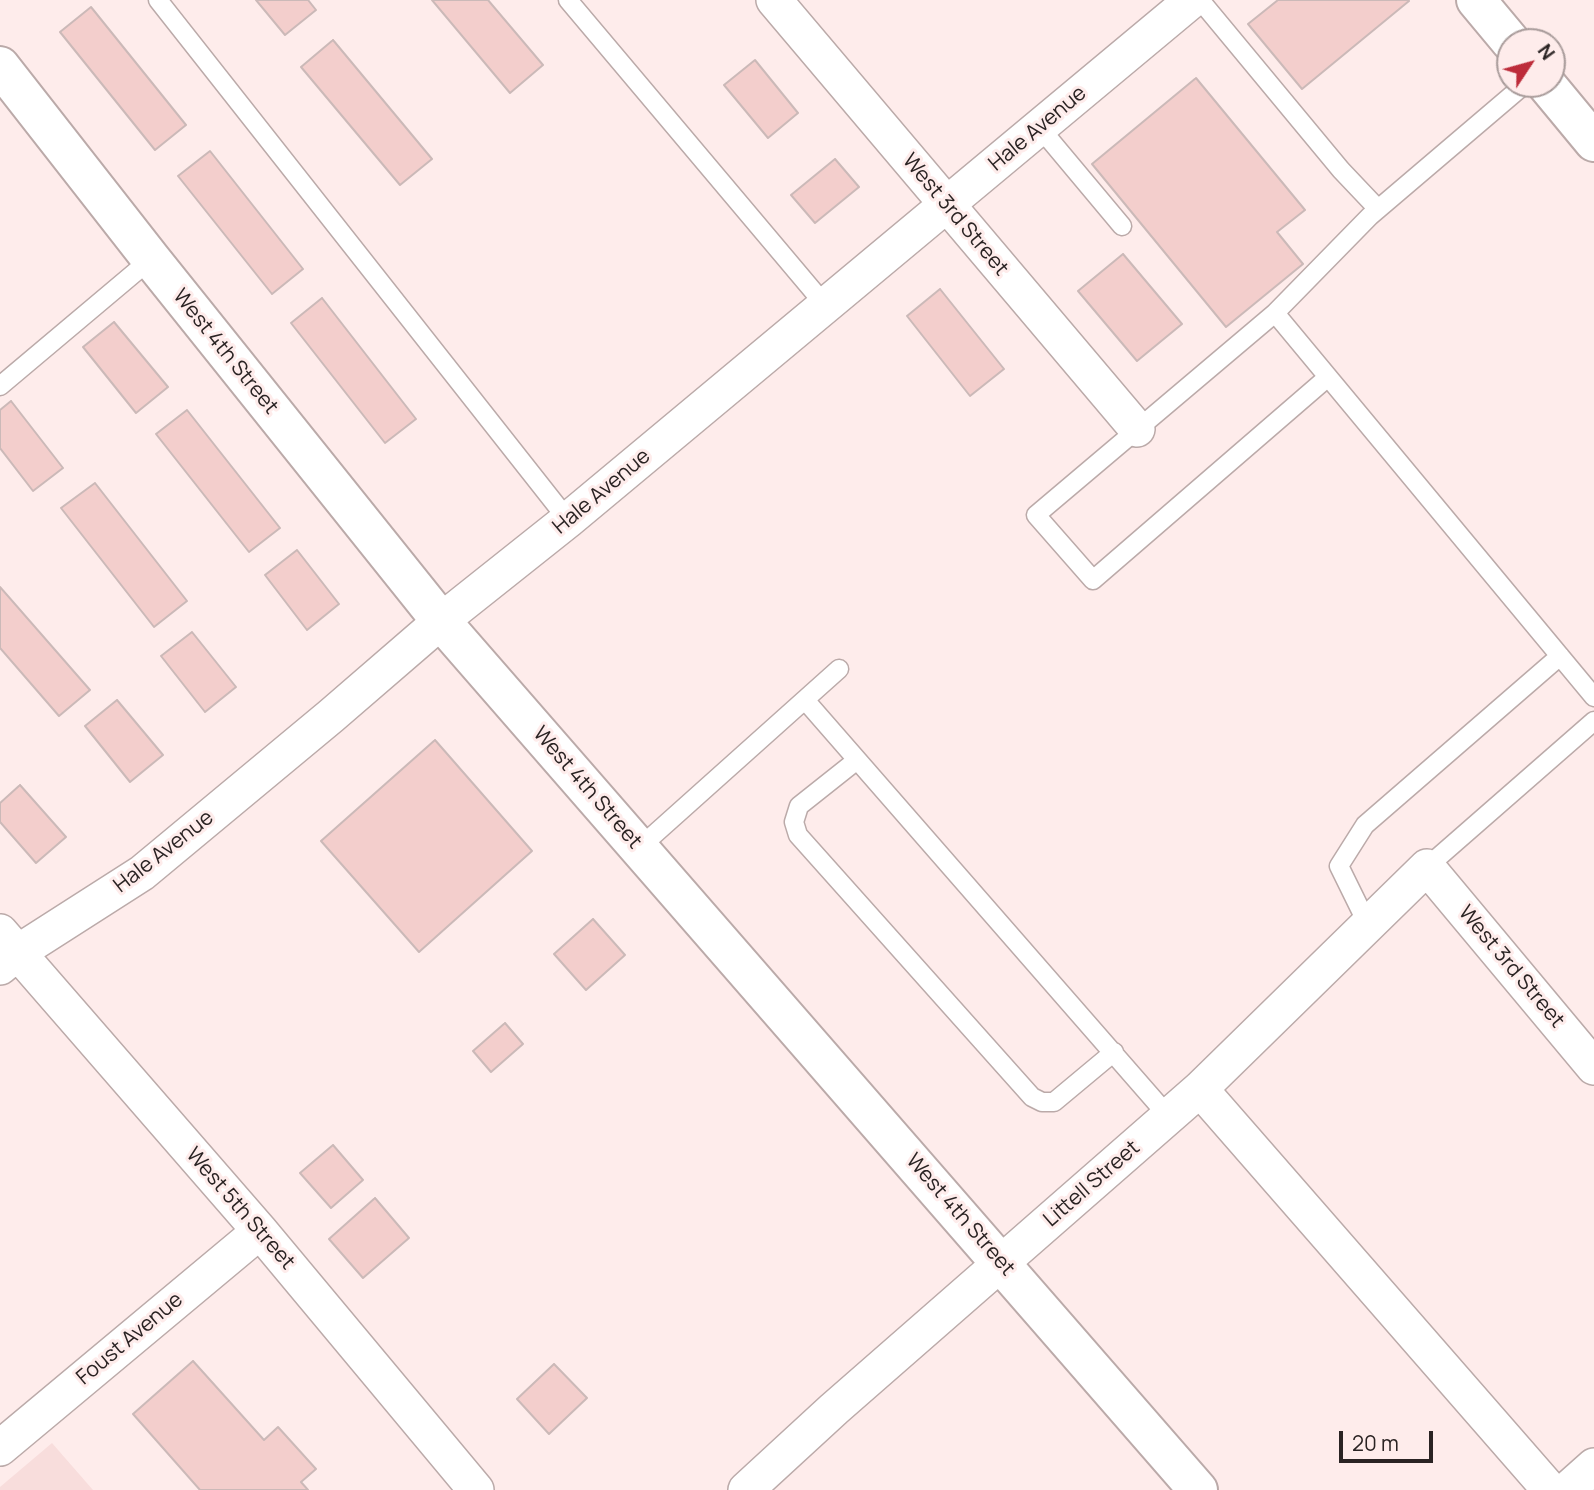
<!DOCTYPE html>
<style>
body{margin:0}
#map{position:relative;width:1594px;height:1490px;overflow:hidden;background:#feeceb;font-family:Manrope,sans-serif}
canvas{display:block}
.north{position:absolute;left:1496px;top:28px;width:70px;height:70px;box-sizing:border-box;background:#feeceb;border:2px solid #a99c9b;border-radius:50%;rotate:54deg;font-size:19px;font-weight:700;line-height:28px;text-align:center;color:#2a2323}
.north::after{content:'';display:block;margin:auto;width:24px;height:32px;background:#bd2c3a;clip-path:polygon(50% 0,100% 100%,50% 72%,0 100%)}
.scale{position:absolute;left:1339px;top:1431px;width:94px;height:32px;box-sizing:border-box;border:4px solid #2a2323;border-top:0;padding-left:9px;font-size:21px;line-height:24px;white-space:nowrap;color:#2a2323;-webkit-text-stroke:5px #feeceb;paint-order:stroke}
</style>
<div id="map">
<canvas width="1594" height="1490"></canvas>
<div class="north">N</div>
<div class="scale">20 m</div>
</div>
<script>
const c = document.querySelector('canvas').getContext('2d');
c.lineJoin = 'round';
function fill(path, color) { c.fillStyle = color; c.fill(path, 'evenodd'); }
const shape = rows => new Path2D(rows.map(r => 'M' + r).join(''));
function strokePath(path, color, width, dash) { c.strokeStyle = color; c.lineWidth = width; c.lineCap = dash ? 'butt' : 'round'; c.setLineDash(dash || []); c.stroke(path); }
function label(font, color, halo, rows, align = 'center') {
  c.font = font + ' Manrope,sans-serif'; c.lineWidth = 6; c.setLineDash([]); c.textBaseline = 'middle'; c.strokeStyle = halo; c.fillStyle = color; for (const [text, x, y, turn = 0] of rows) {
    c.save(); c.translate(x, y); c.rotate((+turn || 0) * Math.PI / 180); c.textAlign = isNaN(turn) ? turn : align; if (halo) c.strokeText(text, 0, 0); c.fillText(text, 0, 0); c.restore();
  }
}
const built = shape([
 [52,1443,93,1490,0,1490,0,1487]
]);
const building = shape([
 [256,0,308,0,316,10,285,35,256,0],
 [432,0,488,0,543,65,510,93,432,0],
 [1278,0,1407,0,1409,1,1302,89,1248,24,1278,0],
 [91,7,186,125,155,150,60,32,91,7],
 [333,40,432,159,400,185,301,67,333,40],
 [755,60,798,113,768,138,724,85,755,60],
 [1196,78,1305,210,1277,232,1303,264,1226,327,1092,164,1196,78],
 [210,151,303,269,272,294,178,176,210,151],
 [835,159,859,187,815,223,791,195,835,159],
 [1123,254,1182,324,1137,361,1078,291,1123,254],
 [940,289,1004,369,970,396,907,316,940,289],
 [322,298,416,419,385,443,291,323,322,298],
 [114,322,168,387,136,413,83,347,114,322],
 [11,401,63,468,33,491,0,448,0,410,11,401],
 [187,410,280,528,249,552,156,434,187,410],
 [95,483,187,601,154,627,61,508,95,483],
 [297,550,339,604,307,630,265,575,297,550],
 [0,587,90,690,59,716,0,648,0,587],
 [192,632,236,687,205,712,161,656,192,632],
 [117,700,163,755,130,782,85,726,117,700],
 [435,740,532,851,419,952,321,841,435,740],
 [20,785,66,837,36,863,0,822,0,803,20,785],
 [593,919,625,955,586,990,554,954,593,919],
 [505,1023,523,1044,491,1072,473,1051,505,1023],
 [333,1145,363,1180,331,1208,300,1173,333,1145],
 [375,1198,409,1238,363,1278,329,1239,375,1198],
 [193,1361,264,1440,278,1427,316,1469,301,1482,308,1490,200,1490,133,1414,193,1361],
 [554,1364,587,1398,549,1434,517,1399,554,1364]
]);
const lane = shape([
 [158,0,568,520],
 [568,0,825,305],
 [1200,0,1341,170,1378,209],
 [1040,128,1122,226],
 [1275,313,1370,216,1525,84],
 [1328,377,1093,580,1036,515,1275,313,1594,697],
 [0,386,151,259],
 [805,700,1169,1117],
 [857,760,799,806,794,822,798,835,1032,1097,1042,1102,1054,1102,1114,1052],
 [639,848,839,669],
 [1427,867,1594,721],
 [1368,925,1339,866,1365,825,1560,656]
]);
const street = shape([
 [774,0,1137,429],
 [0,932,260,1231,476,1490],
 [0,967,17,953,142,873,331,716,441,621,568,520,1192,0],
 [1200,1089,1550,1490],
 [0,1448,260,1231],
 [746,1490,834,1409,1200,1089,1427,867,1594,1067],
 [1567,1490,1594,1466]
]);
const primary = shape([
 [1476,0,1511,42],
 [0,66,151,259,441,621,1198,1490],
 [1546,84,1594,142]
]);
const streetNames = [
 ["Hale Avenue",1038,129,-40],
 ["West 3rd Street",955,215,50],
 ["West 4th Street",225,352,51],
 ["Hale Avenue",602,492,-40],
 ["West 4th Street",587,788,49],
 ["Hale Avenue",164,852,-38],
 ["West 3rd Street",1511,967,50],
 ["Littell Street",1092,1184,-41],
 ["West 5th Street",240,1209,49],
 ["West 4th Street",960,1215,49],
 ["Foust Avenue",130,1339,-40]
];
fill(built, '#f8dddc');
fill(building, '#f3cecc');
strokePath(building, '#cbb9b8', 2);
strokePath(lane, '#bbaaa9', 21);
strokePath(street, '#bbaaa9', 38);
strokePath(primary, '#bbaaa9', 42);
strokePath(lane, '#fff', 18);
strokePath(street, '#fff', 35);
strokePath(primary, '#fff', 38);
label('21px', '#2a2323', '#feeceb', streetNames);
</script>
